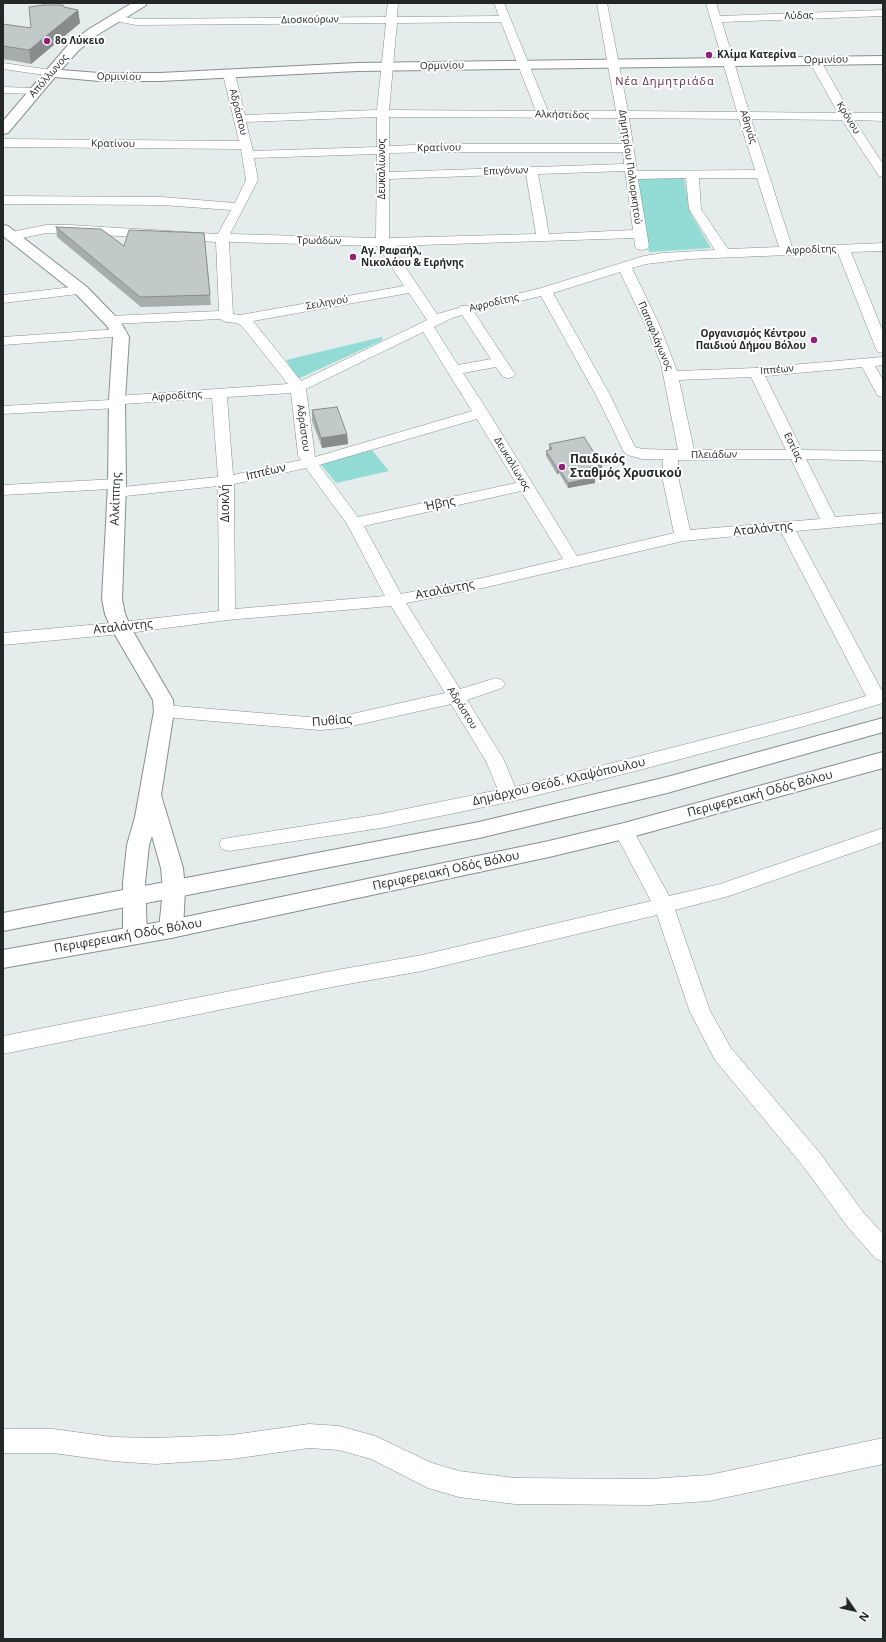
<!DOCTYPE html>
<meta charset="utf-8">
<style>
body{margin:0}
#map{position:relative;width:886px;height:1642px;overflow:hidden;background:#e4edec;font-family:"Open Sans",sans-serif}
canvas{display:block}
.frame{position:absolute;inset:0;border:4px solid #232726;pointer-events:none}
.north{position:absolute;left:834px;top:1590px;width:40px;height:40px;-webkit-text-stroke:3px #fff;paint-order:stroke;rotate:124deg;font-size:11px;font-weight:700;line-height:16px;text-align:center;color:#232726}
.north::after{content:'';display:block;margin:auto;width:14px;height:18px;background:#232726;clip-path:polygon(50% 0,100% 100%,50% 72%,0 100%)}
</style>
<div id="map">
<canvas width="886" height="1642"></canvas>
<div class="frame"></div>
<div class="north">N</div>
</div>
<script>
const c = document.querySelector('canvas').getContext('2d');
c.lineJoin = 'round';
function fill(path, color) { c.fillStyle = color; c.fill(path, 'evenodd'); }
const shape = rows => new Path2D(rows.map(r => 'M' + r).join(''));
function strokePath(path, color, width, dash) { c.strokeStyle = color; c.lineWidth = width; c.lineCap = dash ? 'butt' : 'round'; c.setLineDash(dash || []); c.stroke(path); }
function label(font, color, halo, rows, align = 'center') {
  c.font = font + ' "Open Sans",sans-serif'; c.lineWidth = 4; c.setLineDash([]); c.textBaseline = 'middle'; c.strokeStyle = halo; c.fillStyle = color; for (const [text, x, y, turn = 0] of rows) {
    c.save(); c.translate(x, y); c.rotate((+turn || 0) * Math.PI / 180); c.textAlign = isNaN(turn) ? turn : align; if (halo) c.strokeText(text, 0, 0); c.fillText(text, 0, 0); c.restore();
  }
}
const green = shape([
 [637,178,684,178,690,212,711,248,649,252],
 [382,337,383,340,298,379,286,360],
 [372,450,389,471,336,483,320,463]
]);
const street = shape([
 [388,3,398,3,397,17,499,16,494,3,504,3,548,111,616,111,597,3,607,3,628,111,737,112,706,3,716,3,720,16,883,10,883,16,722,22,749,112,838,113,809,61,815,58,821,61,850,113,883,113,883,121,854,120,883,164,883,177,879,176,842,120,751,119,792,247,883,243,883,251,851,252,883,332,883,353,878,352,876,349,838,253,689,259,646,264,632,268,659,324,677,371,756,368,883,357,883,365,875,366,883,380,883,397,878,396,862,367,765,376,802,450,883,451,883,461,806,459,835,517,883,513,883,523,796,531,882,691,883,691,883,703,812,724,632,772,509,802,381,828,229,851,222,849,219,844,222,839,381,814,498,790,486,761,451,704,343,728,320,730,164,717,158,715,155,711,158,707,164,705,320,718,343,716,445,693,391,606,227,620,121,634,3,645,3,633,121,622,219,611,218,486,116,497,110,495,108,492,110,489,3,495,3,485,117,479,122,481,125,484,123,487,218,477,212,398,124,404,122,407,117,408,3,414,3,406,110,400,112,397,117,396,288,384,242,326,237,323,226,322,220,319,111,324,106,323,104,320,106,317,111,316,219,311,216,242,70,233,46,233,12,240,7,239,6,236,7,233,46,225,70,225,218,234,231,210,162,205,3,204,3,196,162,197,235,203,246,180,241,149,3,147,3,139,239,141,223,74,225,72,229,71,233,72,235,74,245,115,377,110,386,23,136,25,110,20,109,18,114,15,136,19,386,17,388,3],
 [501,22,536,111,389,110,397,23,501,22],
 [377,117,377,147,253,151,246,122,377,117],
 [389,117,618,118,622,144,440,144,389,146,389,117],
 [629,118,739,119,755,170,637,171,629,118],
 [440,152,623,152,624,164,389,172,389,153,440,152],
 [377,154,376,238,230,234,258,180,254,158,377,154],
 [625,171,633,230,549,234,538,174,625,171],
 [526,174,536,234,389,238,389,179,526,174],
 [686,178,689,209,715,250,663,253,644,256,541,288,468,306,460,306,459,308,437,314,391,246,634,238,635,246,637,249,642,250,647,249,649,246,638,179,686,178],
 [699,178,757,178,779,247,728,249,701,209,699,178],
 [229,242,378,246,404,286,240,315,233,314,229,242],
 [620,272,645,324,661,364,678,450,642,449,635,447,610,395,553,293,620,272],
 [409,293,427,320,301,381,253,321,409,293],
 [541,296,596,395,624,452,628,455,642,459,663,459,663,481,674,533,577,556,489,413,463,373,496,367,503,377,508,378,513,377,515,374,474,312,541,296],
 [462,315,491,359,458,365,434,327,452,318,462,315],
 [423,332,472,411,315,457,306,389,423,332],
 [751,377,786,450,694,450,679,380,751,377],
 [291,393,298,455,301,460,233,475,227,397,291,393],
 [477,419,516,483,358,517,319,465,477,419],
 [791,459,820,519,690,530,679,481,678,460,791,459],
 [306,468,347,524,385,596,235,609,234,484,306,468],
 [521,491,563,559,487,577,401,594,364,526,521,491],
 [781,532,866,696,811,712,632,758,515,787,504,760,467,700,502,688,505,684,502,680,496,678,460,689,406,603,487,587,683,541,781,532],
 [3,63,51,70,55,71,57,73,55,75,51,76,3,69,3,63],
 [3,87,35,88,39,89,41,91,39,93,35,94,3,93,3,87],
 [81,286,86,287,88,290,86,293,3,303,3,295,81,286],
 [120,329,125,330,127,333,125,336,3,345,3,337,120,329],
 [624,824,631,826,669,896,720,884,883,828,883,842,729,896,675,910,710,1011,731,1048,819,1152,863,1212,883,1234,883,1262,875,1258,847,1226,803,1166,715,1060,690,1012,657,915,422,971,337,986,3,1054,3,1036,337,970,422,955,651,901,614,831,617,826,624,824],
 [309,1424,339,1426,375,1436,432,1463,459,1471,515,1478,649,1479,709,1475,883,1438,883,1464,709,1501,649,1505,515,1504,459,1497,428,1488,371,1459,339,1450,309,1448,232,1459,155,1464,112,1461,53,1453,3,1453,3,1429,53,1429,112,1437,155,1438,232,1435,309,1424]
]);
const secondary = shape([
 [132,3,147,3,145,6,97,35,78,51,61,70,99,73,160,73,357,63,883,56,883,64,357,71,160,81,99,81,55,77,8,133,3,134,3,121,68,45,89,29,132,3],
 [3,225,8,226,87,287,120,321,129,337,125,400,126,484,122,599,125,614,131,628,173,700,174,711,161,795,183,868,185,890,183,929,179,935,171,938,163,935,159,929,163,890,161,868,152,836,149,845,145,883,147,935,143,941,135,944,127,941,123,935,123,883,127,845,135,817,154,711,153,700,111,628,105,614,102,599,108,484,109,400,113,337,107,326,75,293,3,236,3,225]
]);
const primary = shape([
 [883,718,883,732,667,793,479,838,3,931,3,913,479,822,667,777,883,718],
 [883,752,883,768,624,839,549,857,171,938,3,968,3,950,171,920,549,841,624,823,883,752]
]);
const wall = shape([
 [78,10,80,23,31,64,3,59,3,24,31,28],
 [56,227,124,246,204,233,211,305,141,307,57,237],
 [312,410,347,434,348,444,322,448,312,421],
 [549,444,602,470,592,472,595,483,568,488,559,473,557,474,546,456,546,451,549,450]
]);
const shadedWall = shape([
 [78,10,80,23,31,64,29,50],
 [347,434,348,444,322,448,321,438],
 [602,465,602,470,589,473,589,468],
 [557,468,559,468,559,473,557,474],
 [595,477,595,483,568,488,568,483]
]);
const building = shape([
 [44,5,63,5,64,7,78,10,29,50,3,46,3,24,31,28,29,7,44,5],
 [56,227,101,229,124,246,129,230,204,233,210,295,140,297,56,227],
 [337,407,347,434,321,438,312,410,337,407],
 [584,437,602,465,589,468,595,477,568,483,559,468,557,468,546,451,552,449,549,444,584,437]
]);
const markers = [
 [47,41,4,"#951e7b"],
 [709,55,4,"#951e7b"],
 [353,257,4,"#951e7b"],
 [814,340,4,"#951e7b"],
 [562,467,4,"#951e7b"]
];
const farStreetnames = [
 ["Λύδας",799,16,-2],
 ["Διοσκούρων",310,20,-1],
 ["Ορμινίου",826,60,-1],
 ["Ορμινίου",442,66,-1],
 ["Απόλλωνος",49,76,-49],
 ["Ορμινίου",119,77,1],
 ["Αδράστου",238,112,76],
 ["Αλκήστιδος",562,115,1],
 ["Κρόνου",848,118,58],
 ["Αθηνάς",748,127,72],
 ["Κρατίνου",113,144,1],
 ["Κρατίνου",439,148,-1],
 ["Δημητρίου Πολιορκητού",630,167,82],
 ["Δευκαλίωνος",382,169,-90],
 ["Επιγόνων",506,171,-2],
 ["Τρωάδων",319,241,1],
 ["Αφροδίτης",811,250,-2],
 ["Σειληνού",327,303,-10],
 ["Αφροδίτης",494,303,-13],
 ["Παπαφλάγωνος",655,336,67],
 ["Ιππέων",777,370,-5],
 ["Αφροδίτης",177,396,-4],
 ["Αδράστου",303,428,82],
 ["Εστίας",793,447,64],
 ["Πλειάδων",714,455,-1],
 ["Δευκαλίωνος",512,464,59],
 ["Αδράστου",462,708,58]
];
const farPoinames = [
 ["8ο Λύκειο",55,41],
 ["Κλίμα Κατερίνα",717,55],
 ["Αγ. Ραφαήλ,",361,251],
 ["Νικολάου & Ειρήνης",361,263],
 ["Οργανισμός Κέντρου",806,334,"right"],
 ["Παιδιού Δήμου Βόλου",806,346,"right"]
];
const farNeighbourhoodnames = [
 ["Νέα Δημητριάδα",665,82]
];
const poiNames = [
 ["Παιδικός",570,460],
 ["Σταθμός Χρυσικού",570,474]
];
const streetNames = [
 ["Ιππέων",266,472,-13],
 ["Αλκίππης",116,499,-88],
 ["Διοκλή",226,503,-90],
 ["Ήβης",440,504,-12],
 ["Αταλάντης",763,529,-6],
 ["Αταλάντης",445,590,-11],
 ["Αταλάντης",123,627,-6],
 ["Πυθίας",332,721,-5],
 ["Δημάρχου Θεόδ. Κλαψόπουλου",559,782,-13],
 ["Περιφερειακή Οδός Βόλου",760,794,-15],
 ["Περιφερειακή Οδός Βόλου",446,871,-12],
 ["Περιφερειακή Οδός Βόλου",128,936,-10]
];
fill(green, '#92dcd5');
strokePath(street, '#87908f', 1);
strokePath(secondary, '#87908f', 2);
strokePath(primary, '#87908f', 2);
fill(street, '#fff');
fill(secondary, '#fff');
fill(primary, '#fff');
fill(wall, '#a6aead');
fill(shadedWall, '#878d8d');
fill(building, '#c1cac9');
strokePath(building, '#878d8d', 1);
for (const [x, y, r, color] of markers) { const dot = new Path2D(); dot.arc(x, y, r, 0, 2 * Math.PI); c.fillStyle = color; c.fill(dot); strokePath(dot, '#fff', 1.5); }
label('10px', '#232726', '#fff', farStreetnames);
label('bold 10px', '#232726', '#fff', farPoinames, 'left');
c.letterSpacing = '1px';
label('11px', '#5d244e', '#fff', farNeighbourhoodnames);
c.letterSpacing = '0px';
label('bold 12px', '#232726', '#fff', poiNames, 'left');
label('12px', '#232726', '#fff', streetNames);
</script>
